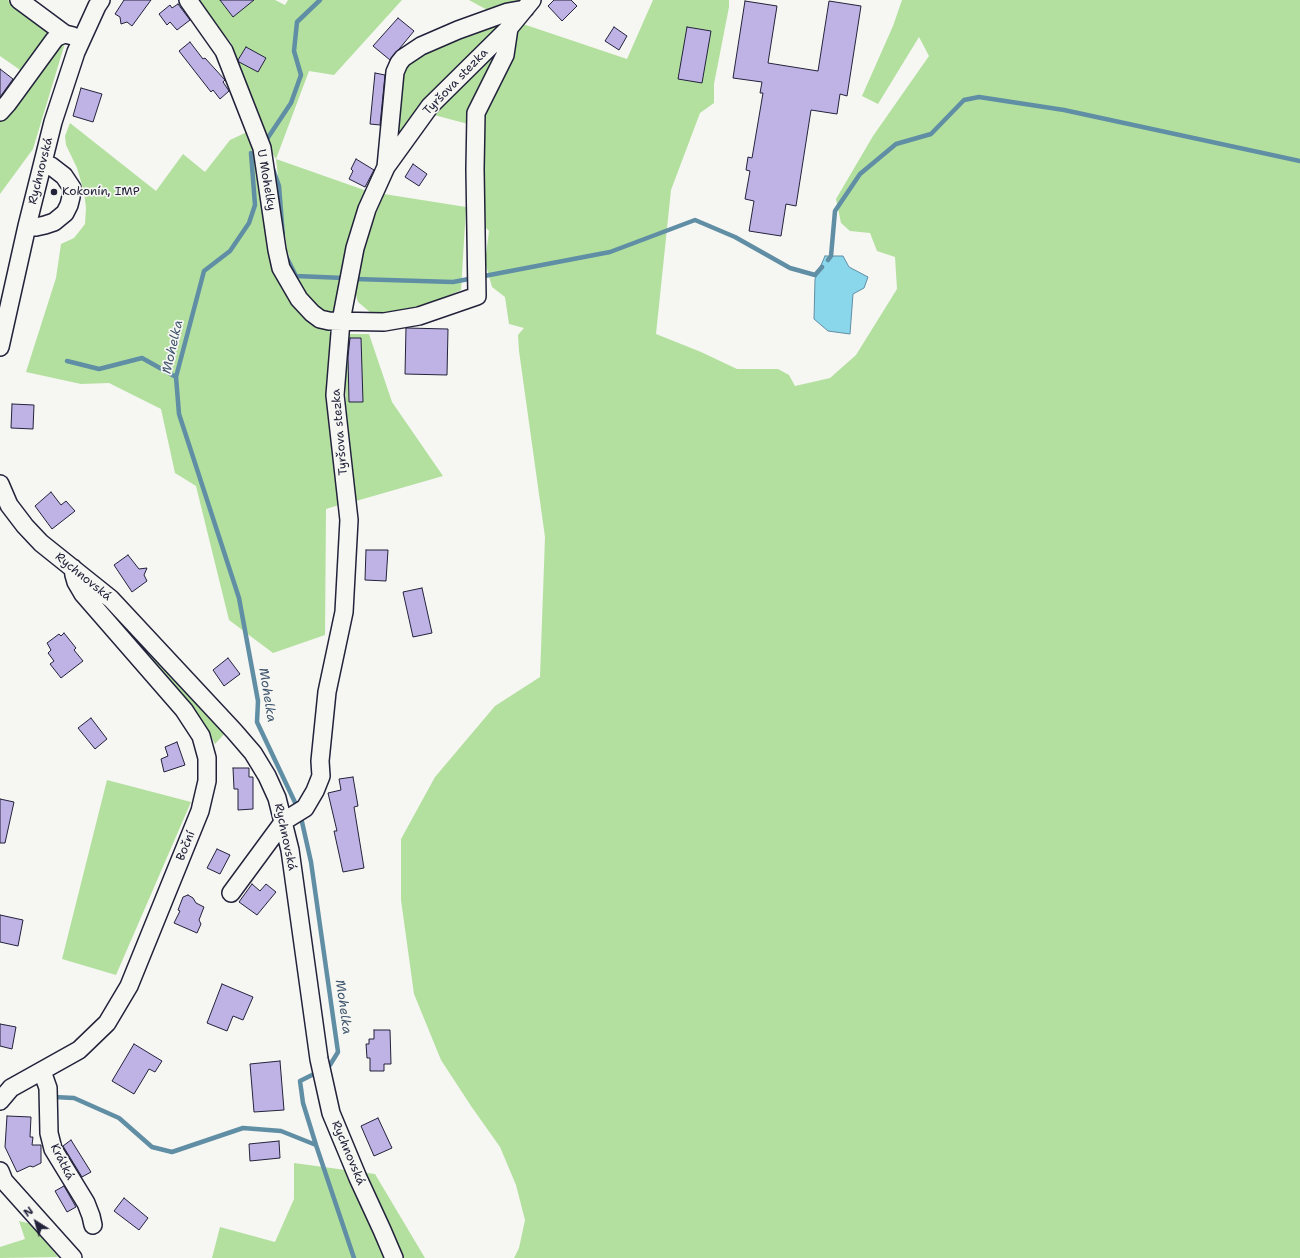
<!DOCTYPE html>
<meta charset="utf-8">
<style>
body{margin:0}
#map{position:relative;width:1300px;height:1258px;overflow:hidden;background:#f6f6f2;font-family:"Shantell Sans",sans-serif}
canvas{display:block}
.north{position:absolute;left:16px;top:1202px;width:40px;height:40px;-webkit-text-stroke:3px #f6f6f2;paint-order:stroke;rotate:323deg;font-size:11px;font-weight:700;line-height:16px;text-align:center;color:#22223b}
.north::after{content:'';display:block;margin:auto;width:14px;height:18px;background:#22223b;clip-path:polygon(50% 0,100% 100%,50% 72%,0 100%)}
</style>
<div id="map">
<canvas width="1300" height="1258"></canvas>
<div class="north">N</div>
</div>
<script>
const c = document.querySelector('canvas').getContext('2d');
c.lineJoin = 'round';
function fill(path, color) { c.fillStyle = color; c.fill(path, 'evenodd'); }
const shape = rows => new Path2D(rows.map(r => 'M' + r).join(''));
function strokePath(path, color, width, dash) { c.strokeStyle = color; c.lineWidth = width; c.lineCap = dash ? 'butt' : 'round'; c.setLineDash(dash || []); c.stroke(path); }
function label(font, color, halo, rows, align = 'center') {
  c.font = font + ' "Shantell Sans",sans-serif'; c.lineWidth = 3.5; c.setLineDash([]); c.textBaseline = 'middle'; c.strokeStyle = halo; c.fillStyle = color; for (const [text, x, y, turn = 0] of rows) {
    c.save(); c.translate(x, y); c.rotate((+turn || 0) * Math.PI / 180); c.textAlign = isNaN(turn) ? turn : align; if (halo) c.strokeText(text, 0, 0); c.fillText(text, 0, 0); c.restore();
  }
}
const green = shape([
 [0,0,8,0,17,9,65,43,33,149,0,194,0,103,23,72,0,56],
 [196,0,275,0,285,5,288,0,402,0,334,75,309,71,276,159,367,191,338,314,317,310,301,289,287,250,276,159,259,131,231,43],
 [469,0,517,0,491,12],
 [653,0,729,0,729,7,714,84,714,103,700,113,671,190,656,334,701,352,737,369,778,369,789,375,795,386,830,378,856,355,897,289,895,257,877,251,870,233,850,231,841,223,836,199,873,136,929,56,919,37,878,104,862,96,893,26,902,0,1300,0,1300,1258,514,1258,519,1248,525,1220,516,1185,500,1147,471,1106,441,1060,414,994,401,900,401,839,435,777,495,706,540,677,545,537,519,351,518,335,524,328,509,324,505,297,492,287,485,262,489,231,466,208,461,290,414,311,385,314,371,313,358,302,355,292,364,243,384,194,466,207,468,124,434,115,520,23,627,59],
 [511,16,394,149,401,70,418,53],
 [70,123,156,191,183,154,205,172,230,140,247,132,261,177,272,256,313,321,332,333,339,505,326,509,325,635,273,653,229,620,196,486,175,473,161,409,109,383,81,384,26,372,56,278,61,244,74,238,85,224,86,208,84,192,77,168,66,145,65,136],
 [343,334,369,334,392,402,443,476,356,501,346,405],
 [103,600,226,732,215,744,205,726,191,705,99,603],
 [107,780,191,802,116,975,62,959],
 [294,1163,375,1174,425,1258,212,1258,220,1227,275,1242,294,1199],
 [19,1221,32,1224,58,1257,0,1258,0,1247,25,1239]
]);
const water = shape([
 [825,256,843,256,849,267,868,277,864,288,853,294,850,334,828,331,814,319,815,279,825,256]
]);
const stream = shape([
 [265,142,291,103,301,75,294,51,297,22,320,0],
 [251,153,255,205,249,223,230,251,204,271,176,377,179,414,239,598,258,701,257,722,300,813,311,862,338,1052,330,1065,324,1068],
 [272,166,279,186,283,237],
 [286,256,296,276,344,278],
 [828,260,831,256,835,211,860,174,896,144,931,134,964,100,979,97,1064,110,1300,161],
 [355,279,453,282,610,252,695,220,735,237,790,268,815,275,822,267],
 [67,361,99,369,142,358,176,377],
 [318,1072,300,1081,303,1103,316,1145,354,1258],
 [54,1097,74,1098,119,1118,152,1147,172,1152,243,1128,281,1131,316,1145]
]);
const building = shape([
 [124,0,151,0,132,26,127,22,121,24,120,17,115,14,124,0],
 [220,0,254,0,233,17,220,0],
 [554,0,571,0,577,6,562,21,548,6,554,0],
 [745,1,777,6,768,63,818,71,829,1,861,6,847,96,840,94,837,114,811,110,796,206,786,204,781,236,749,231,754,201,745,199,750,171,746,170,748,157,752,158,763,93,760,93,762,82,733,78,745,1],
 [178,4,190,20,177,30,170,22,167,25,159,14,170,5,172,8,178,4],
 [398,18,414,31,390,60,373,46,398,18],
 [614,27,627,36,619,50,605,41,614,27],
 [687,27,711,31,702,83,678,79,687,27],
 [190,42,203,59,205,58,225,80,223,82,229,91,220,99,213,90,211,92,179,51,190,42],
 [246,47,266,58,258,72,239,62,238,60,246,47],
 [0,69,13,79,0,97,0,69],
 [375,73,385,75,380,125,370,124,375,73],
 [81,88,102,94,93,122,73,116,81,88],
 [356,159,374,170,365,187,349,179,353,171,351,169,356,159],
 [413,164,427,174,419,186,405,177,413,164],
 [406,328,448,329,447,375,405,374,406,328],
 [350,338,361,338,363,402,349,402,348,357,350,338],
 [12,404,34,405,33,429,11,428,12,404],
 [51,492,61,505,66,501,75,511,52,529,35,506,51,492],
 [366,550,388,550,386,581,365,580,366,550],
 [128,555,139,569,147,568,144,575,147,581,132,592,114,565,128,555],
 [422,588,432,633,413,637,403,592,422,588],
 [64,633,76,648,74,650,83,661,61,678,50,664,54,661,48,653,51,650,47,643,59,634,61,636,64,633],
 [228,658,240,674,224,686,213,670,228,658],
 [91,718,107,739,95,749,78,728,91,718],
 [177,742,185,765,164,772,161,759,168,756,165,747,177,742],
 [233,768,249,768,249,777,253,777,253,809,238,810,238,789,234,789,233,768],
 [353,777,358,806,354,807,364,868,343,872,334,831,337,831,328,793,341,790,339,779,353,777],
 [0,799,14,802,5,843,0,843,0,799],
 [217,849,230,855,220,874,207,868,217,849],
 [252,884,260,891,266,884,276,892,257,915,239,902,252,884],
 [188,895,193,898,196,903,204,907,199,920,201,924,197,933,174,923,180,911,178,910,183,897,188,895],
 [0,915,23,920,18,946,0,942,0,915],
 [222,984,253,997,243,1020,233,1016,227,1031,207,1023,222,984],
 [0,1024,16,1027,12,1049,0,1046,0,1024],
 [374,1030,390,1030,391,1064,384,1064,384,1071,370,1071,370,1058,367,1058,366,1044,369,1044,369,1039,374,1039,374,1030],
 [134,1044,162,1061,155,1072,149,1069,134,1094,112,1081,134,1044],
 [280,1061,284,1110,254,1112,250,1064,280,1061],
 [7,1116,31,1117,30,1137,33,1137,32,1145,41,1145,41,1163,33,1167,30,1166,17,1172,5,1147,7,1116],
 [378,1118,392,1148,374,1156,361,1126,378,1118],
 [71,1140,91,1172,82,1177,63,1146,71,1140],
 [279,1141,280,1158,250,1161,249,1144,279,1141],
 [64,1186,76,1207,67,1212,55,1191,64,1186],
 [124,1198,148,1218,139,1230,114,1211,124,1198]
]);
const minor = shape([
 [19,0,65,34,73,36],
 [188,0,224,51,262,148,277,250,281,268,299,299,312,313,320,319,329,321,384,322,419,316,477,296,475,169,476,113,505,55,509,28],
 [0,112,8,103,54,40,57,37,65,34],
 [386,167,395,72,399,63,403,58,421,46,458,30,508,12,525,9],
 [27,226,36,227,45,225,54,222,65,213,69,205,71,197,72,188,64,176,51,166,43,163],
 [0,347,27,226,53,122,76,52,97,6,101,0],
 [0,484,9,505,25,526,41,543,111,599,234,731,253,753,267,776,277,798,290,850,319,1059,331,1113,358,1178,382,1230,394,1258],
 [231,893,284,821,305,808,315,791,321,776,320,761,327,692,344,612,349,520,335,395,341,321,355,248,367,209,386,167,430,106,509,28,532,0],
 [42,1071,48,1088,49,1133,53,1149,86,1203,91,1216,93,1225],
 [0,1101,11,1088,79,1050,107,1023,129,986,200,811,207,781,207,758,201,736,184,710,83,594,76,582,74,575,73,568],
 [0,1171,4,1181,73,1258]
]);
const markers = [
 [54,192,4,"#22223b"]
];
const streetNames = [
 ["Tyršova stezka",456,82,-46],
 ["Rychnovská",41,171,-76],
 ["U Mohelky",266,180,80],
 ["Tyršova stezka",340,432,-95],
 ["Rychnovská",83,577,39],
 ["Rychnovská",285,837,78],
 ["Boční",186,846,-68],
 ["Rychnovská",348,1153,67],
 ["Krátká",62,1162,63]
];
const poiNames = [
 ["Kokonín, IMP",62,192]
];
const waterNames = [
 ["Mohelka",173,347,-77],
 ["Mohelka",267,695,81],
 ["Mohelka",343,1007,82]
];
fill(green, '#b3e09f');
fill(water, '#8ad6ea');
strokePath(water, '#608ea4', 1);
strokePath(stream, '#608ea4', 4.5);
fill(building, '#bfb3e5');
strokePath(building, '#22223b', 1);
strokePath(minor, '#22223b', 20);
strokePath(minor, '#f6f6f2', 17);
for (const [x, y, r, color] of markers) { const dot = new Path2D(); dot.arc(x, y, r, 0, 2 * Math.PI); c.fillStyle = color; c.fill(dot); strokePath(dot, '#f6f6f2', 1.5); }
label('12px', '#22223b', '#f6f6f2', streetNames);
label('12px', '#22223b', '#f6f6f2', poiNames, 'left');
label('italic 13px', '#415870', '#f6f6f2', waterNames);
</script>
